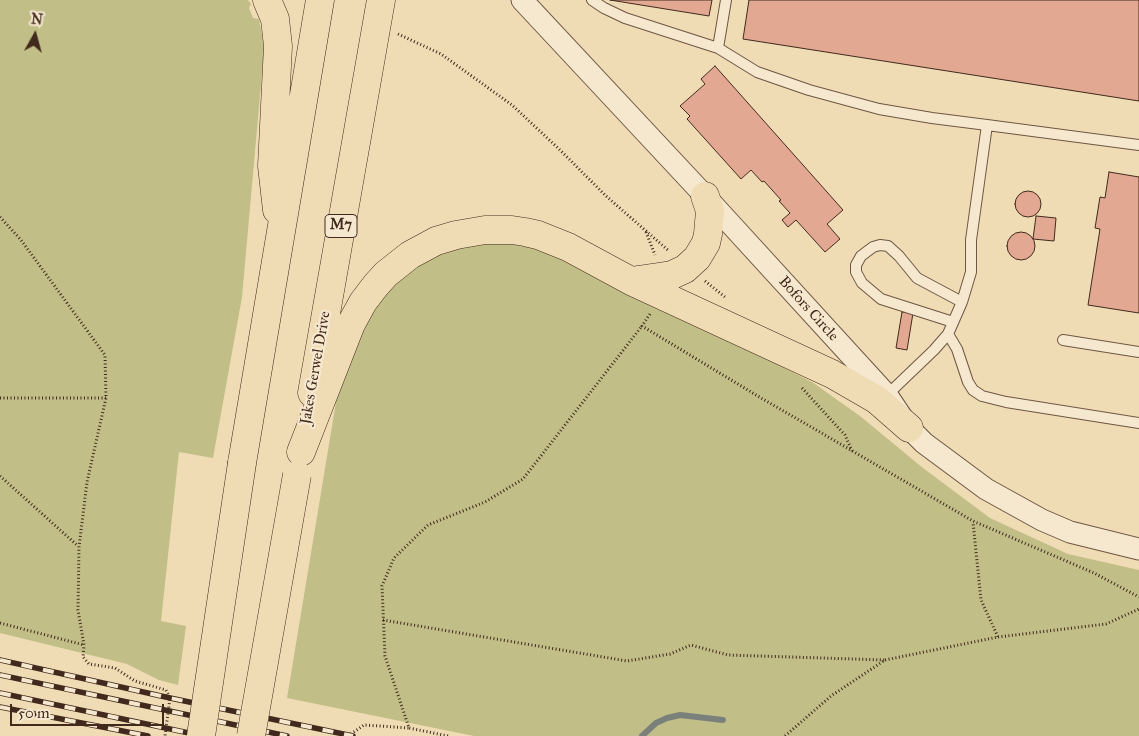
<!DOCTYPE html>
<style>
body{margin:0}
#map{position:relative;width:1139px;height:736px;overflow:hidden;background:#f0dcb4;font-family:"IM FELL Great Primer",serif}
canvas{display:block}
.north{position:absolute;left:10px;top:10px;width:50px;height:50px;-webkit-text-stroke:4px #f5e8ce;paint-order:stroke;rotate:7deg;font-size:14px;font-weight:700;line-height:20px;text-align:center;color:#412a1d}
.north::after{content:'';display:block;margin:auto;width:18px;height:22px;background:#412a1d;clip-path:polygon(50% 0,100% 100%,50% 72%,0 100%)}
.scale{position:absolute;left:10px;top:704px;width:154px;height:22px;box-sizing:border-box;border:2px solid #412a1d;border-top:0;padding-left:6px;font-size:15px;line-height:18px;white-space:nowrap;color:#412a1d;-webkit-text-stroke:4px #f5e8ce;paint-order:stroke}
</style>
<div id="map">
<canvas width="1139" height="736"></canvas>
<div class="north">N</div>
<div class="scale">50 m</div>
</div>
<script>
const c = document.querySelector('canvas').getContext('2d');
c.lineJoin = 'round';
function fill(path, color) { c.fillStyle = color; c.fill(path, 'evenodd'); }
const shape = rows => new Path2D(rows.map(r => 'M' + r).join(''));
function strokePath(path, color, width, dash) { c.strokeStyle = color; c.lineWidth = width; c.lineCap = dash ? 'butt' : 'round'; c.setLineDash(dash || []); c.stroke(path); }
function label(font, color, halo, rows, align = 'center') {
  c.font = font + ' "IM FELL Great Primer",serif'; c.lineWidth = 4.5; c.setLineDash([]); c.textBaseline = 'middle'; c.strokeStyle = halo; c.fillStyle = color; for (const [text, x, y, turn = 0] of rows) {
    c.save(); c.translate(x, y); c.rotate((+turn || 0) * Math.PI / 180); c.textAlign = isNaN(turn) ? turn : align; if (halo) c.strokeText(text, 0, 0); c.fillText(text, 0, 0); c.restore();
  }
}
const green = shape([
 [0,0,248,0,251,4,249,8,253,18,259,19,262,35,264,51,242,297,213,458,179,452,161,621,186,626,178,685,159,680,127,664,0,633],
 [508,240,567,257,812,382,860,416,923,468,990,518,1068,554,1139,570,1139,736,474,736,287,698,339,384,364,317,391,282,447,247]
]);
const stream = shape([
 [642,736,656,723,667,718,680,715,723,720]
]);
const building = shape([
 [610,0,712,0,709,16,610,0],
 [749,0,1139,0,1139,101,743,39,749,0],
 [715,66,843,210,827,224,840,239,825,252,796,220,788,227,782,220,790,213,779,201,781,200,764,181,762,182,751,170,741,179,687,119,690,116,680,106,705,84,701,79,715,66],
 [1109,172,1139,177,1139,313,1088,305,1100,229,1095,228,1100,197,1105,198,1109,172],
 '1015 204a13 13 0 1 1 26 0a13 13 0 1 1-26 0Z',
 [1036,216,1056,218,1054,241,1033,239,1036,216],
 '1007 246a14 14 0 1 1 28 0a14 14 0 1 1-28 0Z',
 [902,312,913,313,907,350,896,348,902,312]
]);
const path = shape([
 [398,34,441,54,512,105,559,149,606,196,669,251],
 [0,217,21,240,105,355,106,398,87,482,79,547,78,610,84,645,83,657,89,664,115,668,135,681,166,690,170,698,165,736],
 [646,232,655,255],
 [705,281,725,297],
 [650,314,642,326,756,395,973,521,1094,573,1139,597],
 [802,388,845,435,852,451],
 [0,398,106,398],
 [0,476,78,546],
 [383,620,627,661,670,654,691,645,728,655,885,660],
 [0,623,84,645],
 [998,637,1106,624,1139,609],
 [348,736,364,725,409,728],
 [448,736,409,728,385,656,382,586,394,558,428,525,485,502,523,479,642,326],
 [785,736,831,696,885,660,998,637,981,600,973,522]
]);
const service = shape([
 [592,0,604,8,625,18,718,48,757,72,809,90,879,109,932,118,987,125,971,240,971,272,962,302,948,334,934,350,887,395],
 [718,48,726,0],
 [987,125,1139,145],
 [953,322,881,299,862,283,856,272,856,265,861,256,873,247,880,245,888,246,899,256,917,278,962,302],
 [948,334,957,349,968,382,973,390,982,396,1006,402,1139,423],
 [1063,340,1139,352]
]);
const minor = shape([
 [522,0,705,196,887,395,909,428,924,443,986,489,1042,520,1070,532,1139,549]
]);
const trunk = shape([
 [267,0,275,19,278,46,272,166,277,210],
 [631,281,672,275,685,269,697,258,706,243,708,234,710,211,705,196],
 [312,393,381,0],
 [301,452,351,324,363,302,376,285,386,274,410,255,436,241,456,235,485,230,512,230,525,232,538,235,568,247,631,281,832,374,877,400,909,428],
 [242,463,320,0]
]);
const rail = shape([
 [0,660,170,698,353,736],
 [0,675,287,736],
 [0,693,203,736],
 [0,707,148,736]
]);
const trunkBridge = shape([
 [201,736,242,463],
 [251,736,297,475]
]);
const shields = [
 [341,226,32]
];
const shieldNames = [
 ["M7",341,226]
];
const streetNames = [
 ["Bofors Circle",808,309,48],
 ["Jakes Gerwel Drive",316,368,-80]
];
fill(green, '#c1be88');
strokePath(stream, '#7a807a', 6);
fill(building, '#e2a892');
strokePath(building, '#412a1d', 1);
strokePath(service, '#6d5643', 12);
strokePath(minor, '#6d5643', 23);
strokePath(trunk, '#412a1d', 29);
strokePath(path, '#412a1d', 3, [1, 2.5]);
strokePath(service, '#f5e8ce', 10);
strokePath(minor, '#f5e8ce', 21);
strokePath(trunk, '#f0dcb4', 28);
strokePath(rail, '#412a1d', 5.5);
strokePath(rail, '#f5e8ce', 4, [11]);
strokePath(trunkBridge, '#412a1d', 29, []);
strokePath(trunkBridge, '#f0dcb4', 28);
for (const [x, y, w] of shields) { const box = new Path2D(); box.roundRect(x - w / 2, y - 11.5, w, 23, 4); c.fillStyle = '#f5e8ce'; c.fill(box); strokePath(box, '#412a1d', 1); }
label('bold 14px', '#412a1d', null, shieldNames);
label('15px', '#412a1d', '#f5e8ce', streetNames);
</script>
